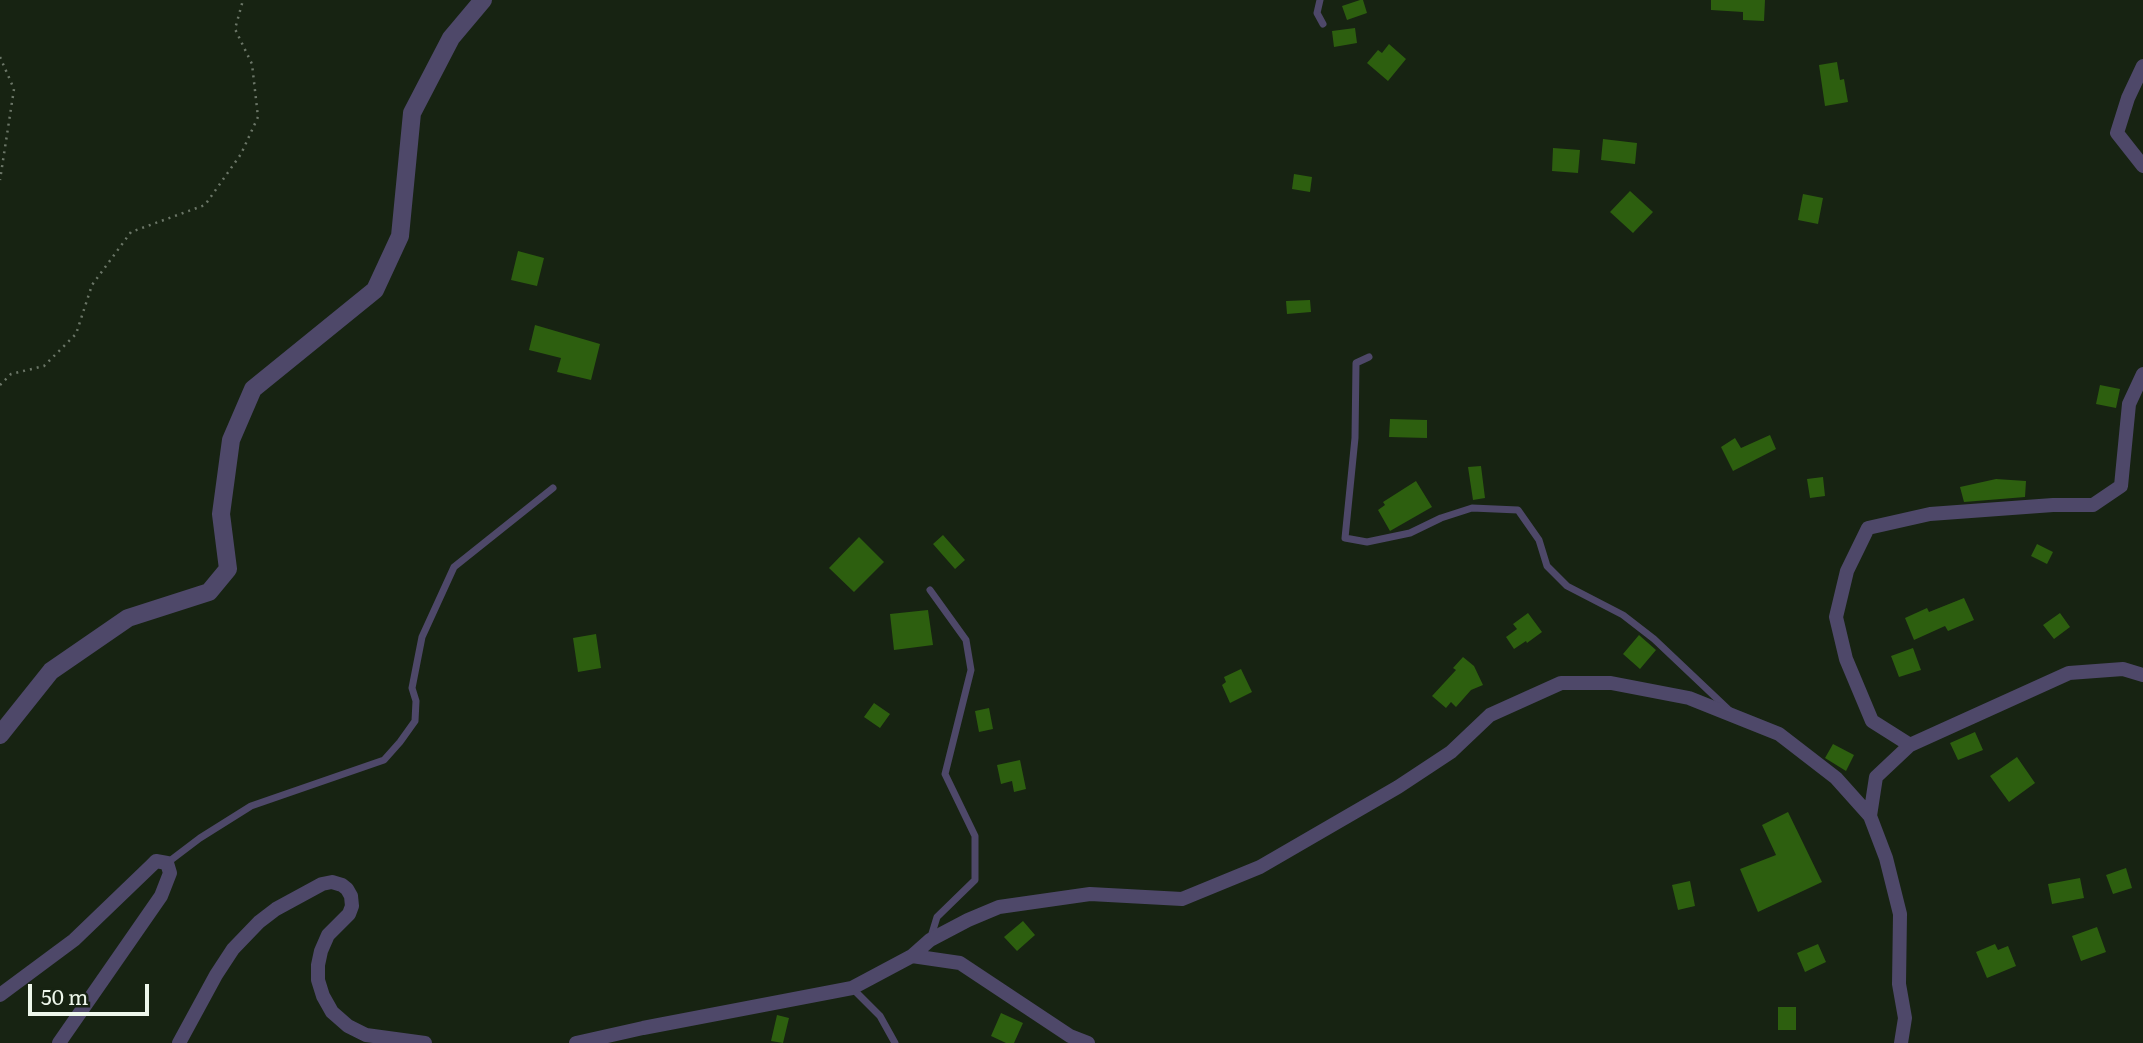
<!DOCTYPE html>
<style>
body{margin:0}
#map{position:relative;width:2143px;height:1043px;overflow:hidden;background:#172312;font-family:Literata,serif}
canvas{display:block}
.scale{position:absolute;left:28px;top:984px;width:121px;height:32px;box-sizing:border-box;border:4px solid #eef7eb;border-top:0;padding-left:9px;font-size:21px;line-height:24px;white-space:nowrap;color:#eef7eb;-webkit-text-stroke:5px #172312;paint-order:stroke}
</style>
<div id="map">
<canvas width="2143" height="1043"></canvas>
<div class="scale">50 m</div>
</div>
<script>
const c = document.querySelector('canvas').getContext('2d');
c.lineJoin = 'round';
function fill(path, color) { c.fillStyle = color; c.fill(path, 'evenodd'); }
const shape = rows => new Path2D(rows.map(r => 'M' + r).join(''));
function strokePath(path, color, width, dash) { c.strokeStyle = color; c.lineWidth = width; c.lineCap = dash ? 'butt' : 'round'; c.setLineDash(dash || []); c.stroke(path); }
const building = shape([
 [1360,0,1363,0,1367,13,1347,20,1342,6],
 [1711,0,1765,0,1764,21,1743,20,1743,12,1711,10],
 [1355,28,1357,43,1334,47,1332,31],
 [1389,44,1406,59,1388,81,1367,63,1378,50,1382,53],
 [1837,62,1840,80,1844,79,1848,102,1825,106,1819,65],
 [1603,139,1637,143,1635,164,1601,160],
 [1553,148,1580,150,1578,173,1552,171],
 [1294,174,1312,177,1310,192,1292,189],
 [1630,191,1653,212,1633,233,1610,212],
 [1803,194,1823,198,1818,224,1798,220],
 [518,251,544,258,537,286,511,280],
 [1310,300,1311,312,1287,314,1286,301],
 [535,325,600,344,591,380,557,372,561,358,529,350],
 [2100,385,2120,389,2116,408,2096,404],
 [1390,419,1427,420,1427,438,1389,437],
 [1770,435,1776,449,1733,471,1721,447,1735,438,1741,448],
 [1481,466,1485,498,1473,500,1468,467],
 [1823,477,1825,496,1810,498,1807,479],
 [1996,479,2026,481,2025,497,1964,502,1960,487],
 [1416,481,1432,507,1390,531,1378,510,1385,505,1383,502],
 [943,535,965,560,955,569,933,544],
 [859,537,884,562,854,592,829,568],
 [2037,544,2053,552,2047,564,2031,556],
 [1964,598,1974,620,1948,631,1945,626,1914,640,1905,618,1927,608,1929,612],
 [928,610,933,645,894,650,890,614],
 [1528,613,1542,632,1527,643,1526,641,1514,649,1506,637,1517,629,1513,624],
 [2060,613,2070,627,2054,639,2043,625],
 [596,634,601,668,578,672,573,638],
 [1639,635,1656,650,1640,669,1623,654],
 [1913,648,1921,670,1899,677,1891,656],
 [1463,657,1474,666,1483,685,1471,690,1456,707,1451,702,1446,708,1432,696,1456,670,1453,668],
 [1241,669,1252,692,1230,703,1222,685,1226,682,1224,677],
 [874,703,890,714,880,728,864,717],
 [989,708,993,729,979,732,975,711],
 [1975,732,1983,750,1958,760,1950,743],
 [1833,744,1854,755,1846,771,1825,758],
 [2017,757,2035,783,2009,802,1990,776],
 [1020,760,1026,789,1014,792,1012,781,1001,784,997,765],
 [1788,812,1822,882,1758,912,1740,869,1776,855,1762,825],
 [2126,868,2132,888,2113,894,2106,875],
 [2080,878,2084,898,2052,904,2048,884],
 [1690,881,1695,906,1678,910,1672,885],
 [1023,921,1035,935,1017,951,1004,937],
 [2097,927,2106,952,2081,961,2072,936],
 [1818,944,1826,962,1805,972,1797,953],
 [1995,944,1998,950,2008,946,2016,966,1987,978,1976,952],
 [1778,1007,1796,1007,1796,1030,1778,1030],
 [1001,1013,1023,1023,1014,1043,1006,1043,991,1036],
 [777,1015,789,1018,783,1043,771,1041]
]);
const path = shape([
 [0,57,14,89,0,180],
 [0,385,11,374,44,366,76,334,92,285,131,232,205,205,241,154,258,117,252,64,235,29,243,0]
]);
const service = shape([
 [1320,0,1317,13,1323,24],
 [1369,357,1356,363,1355,438,1345,538,1367,542,1410,533,1441,518,1472,508,1518,510,1539,540,1547,566,1567,586,1623,615,1654,639,1729,710],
 [930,590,966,640,971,670,945,774,975,836,975,880,937,917,930,940],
 [167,863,200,838,251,806,384,760,400,742,415,721,416,701,412,688,422,637,454,567,553,488],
 [852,988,880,1016,895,1043]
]);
const minor = shape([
 [2143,66,2128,98,2117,133,2143,166],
 [1910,745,1872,721,1846,659,1836,617,1847,571,1868,528,1930,514,2053,505,2093,505,2121,486,2129,404,2143,374],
 [1870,816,1876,777,1910,745,2069,673,2123,669,2143,675],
 [912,956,930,940,968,920,999,907,1090,894,1182,899,1260,867,1398,787,1451,752,1490,715,1561,683,1611,683,1689,698,1779,734,1836,778,1870,816,1886,858,1900,914,1899,984,1905,1018,1901,1043],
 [0,995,74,940,152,865,156,861,167,863,170,873,161,896,59,1043],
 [179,1043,216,975,233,949,259,922,276,909,322,884,332,882,342,885,347,889,351,896,352,906,349,914,328,935,321,951,318,965,318,980,323,996,332,1012,348,1026,366,1035,425,1043],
 [576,1043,643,1028,852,988,912,956,960,963,1070,1036,1088,1043]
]);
const tertiary = shape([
 [0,735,51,671,128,618,209,592,228,569,221,514,231,440,253,389,375,290,400,236,412,113,451,38,483,0]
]);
fill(building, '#2d5f0f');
strokePath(path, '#6b7667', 2.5, [2, 5]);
strokePath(service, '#4e4869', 7);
strokePath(minor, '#4e4869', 14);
strokePath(tertiary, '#4e4869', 18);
</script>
